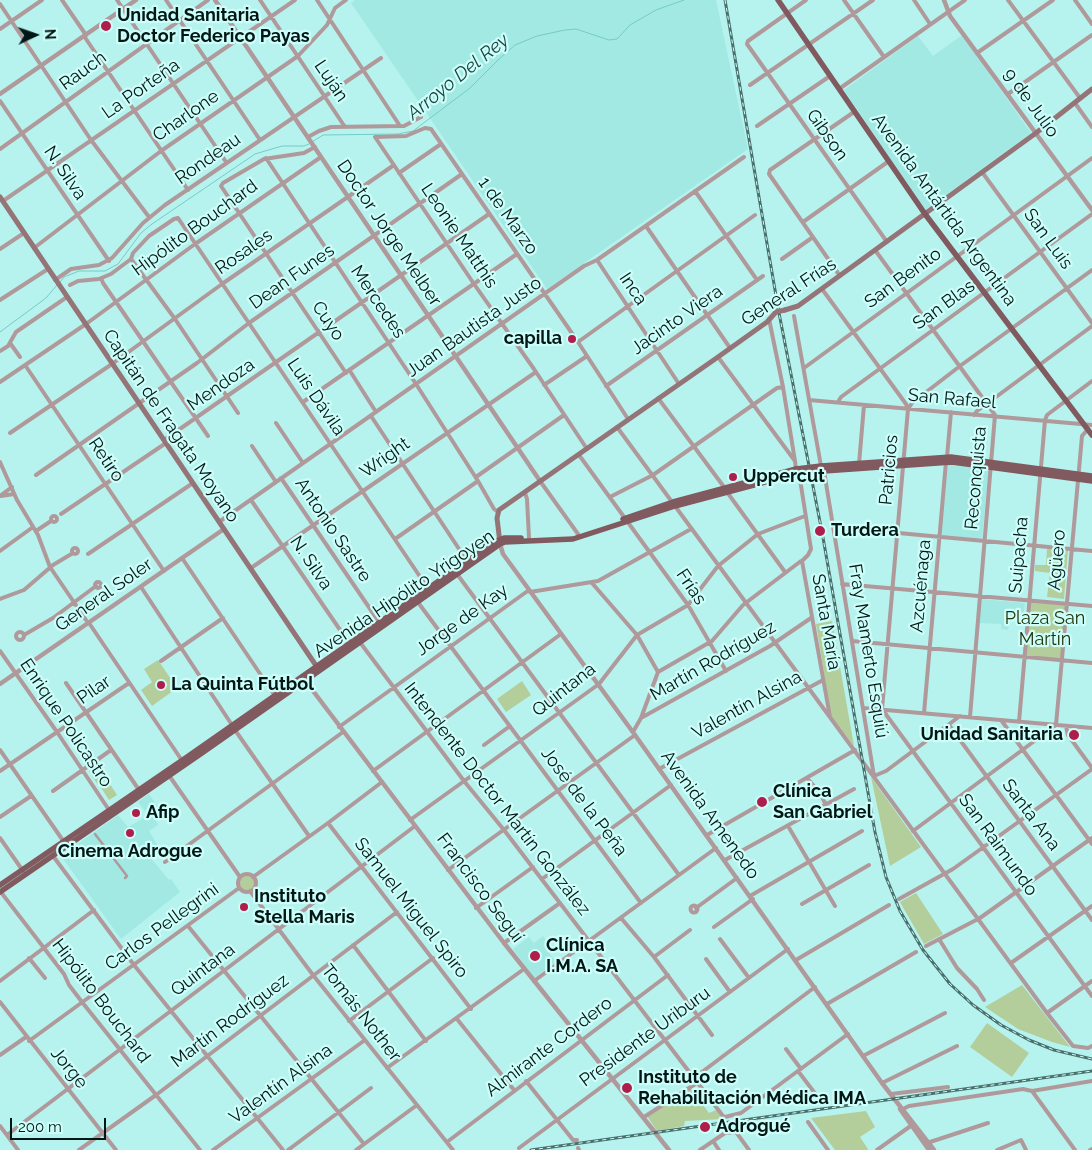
<!DOCTYPE html>
<meta charset="utf-8">
<style>
body{margin:0}
#map{position:relative;width:1092px;height:1150px;overflow:hidden;background:#b6f3ee;font-family:Raleway,sans-serif}
canvas{display:block}
.north{position:absolute;left:10px;top:10px;width:50px;height:50px;-webkit-text-stroke:4px #cdfef9;paint-order:stroke;rotate:87deg;font-size:14px;font-weight:700;line-height:20px;text-align:center;color:#011716}
.north::after{content:'';display:block;margin:auto;width:18px;height:22px;background:#011716;clip-path:polygon(50% 0,100% 100%,50% 72%,0 100%)}
.scale{position:absolute;left:10px;top:1118px;width:96px;height:22px;box-sizing:border-box;border:2px solid #011716;border-top:0;padding-left:6px;font-size:15px;line-height:18px;white-space:nowrap;color:#011716;-webkit-text-stroke:4px #cdfef9;paint-order:stroke}
</style>
<div id="map">
<canvas width="1092" height="1150"></canvas>
<div class="north">N</div>
<div class="scale">200 m</div>
</div>
<script>
const c = document.querySelector('canvas').getContext('2d');
c.lineJoin = 'round';
function fill(path, color) { c.fillStyle = color; c.fill(path, 'evenodd'); }
const shape = rows => new Path2D(rows.map(r => 'M' + r).join(''));
function strokePath(path, color, width, dash) { c.strokeStyle = color; c.lineWidth = width; c.lineCap = dash ? 'butt' : 'round'; c.setLineDash(dash || []); c.stroke(path); }
function label(font, color, halo, rows, align = 'center') {
  c.font = font + ' Raleway,sans-serif'; c.lineWidth = 4.5; c.setLineDash([]); c.textBaseline = 'middle'; c.strokeStyle = halo; c.fillStyle = color; for (const [text, x, y, turn = 0] of rows) {
    c.save(); c.translate(x, y); c.rotate((+turn || 0) * Math.PI / 180); c.textAlign = isNaN(turn) ? turn : align; if (halo) c.strokeText(text, 0, 0); c.fillText(text, 0, 0); c.restore();
  }
}
const built = shape([
 [355,0,716,0,748,149,547,289,351,3],
 [962,35,1031,133,925,210,844,90,918,36,933,56],
 [948,463,989,468,982,540,940,536],
 [981,599,1025,603,1023,622,1009,620,1008,630,1001,629,1001,624,979,623],
 [149,794,162,813,155,818,158,825,149,831,160,849,150,857,169,880,171,879,180,892,121,939,61,856,118,815,128,827,151,814,148,810,145,811,138,802],
 [543,936,551,947,547,950,556,962,534,978,513,949,529,937,534,943]
]);
const green = shape([
 [1047,549,1068,550,1064,599,1047,597,1050,573,1035,571,1035,565,1046,565],
 [1028,599,1067,603,1061,660,1024,656],
 [832,621,854,746,831,716,816,624],
 [158,660,177,688,152,706,141,690,152,682,144,669],
 [522,681,531,695,506,712,497,699],
 [98,766,107,779,98,785,89,771],
 [871,777,921,847,890,866],
 [108,781,117,795,109,800,100,786],
 '239 883a8 8 0 1 1 16 0a8 8 0 1 1-16 0Z',
 [916,893,943,934,924,944,900,902],
 [1022,985,1070,1047,1052,1042,1018,1029,985,1007],
 [987,1023,1029,1053,1012,1077,970,1047],
 [691,1089,709,1113,716,1110,723,1119,685,1121,684,1126,657,1131,647,1116],
 [866,1111,875,1127,860,1137,868,1149,867,1150,835,1150,811,1118]
]);
const stream = shape([
 [312,142,323,135,398,134,413,131,470,88,498,60,515,45,537,36,565,30,576,29,609,40,617,39,630,25,656,10,684,0],
 [60,282,64,277,79,271,105,271,118,264,141,233,152,224,255,154,282,146,304,146,309,144],
 [0,332,46,298,57,285]
]);
const pedestrian = shape([
 [95,834,127,876,125,878]
]);
const minor = shape([
 [62,0,86,35],
 [117,0,226,162],
 [166,0,260,140],
 [260,0,345,127],
 [317,0,400,126],
 [806,0,748,41,747,44,887,242],
 [844,0,884,57],
 [914,0,930,24],
 [1008,0,1080,98],
 [1075,0,1092,24],
 [0,4,91,140,149,217],
 [0,29,42,0],
 [84,36,188,190],
 [977,53,1053,0],
 [750,85,873,0],
 [839,89,965,0],
 [1008,94,1092,35],
 [0,101,109,261],
 [1075,103,1092,127],
 [757,126,830,76],
 [308,137,319,131,331,127,404,126,421,117],
 [375,137,406,136,425,128,431,129,578,342,628,419],
 [375,137,474,284,534,369,587,449],
 [315,147,304,153,264,159,223,183,221,186,346,373],
 [0,149,208,0],
 [266,158,416,384,478,481,494,509,498,512],
 [982,172,1092,323],
 [399,173,441,144],
 [695,191,757,280],
 [3,201,295,0],
 [803,222,889,161],
 [646,226,730,348],
 [34,248,161,151,298,56,327,25,335,8,346,0],
 [0,249,24,233],
 [875,250,995,415,970,717],
 [131,259,175,319,238,413],
 [782,259,813,237],
 [597,260,679,384],
 [840,276,769,174,770,170,854,112],
 [101,278,103,283,208,436],
 [55,280,71,269,99,265,112,258,143,223,165,205,381,58],
 [70,285,78,281,99,279,111,274,131,259,133,253,149,236,174,219,178,218,429,590],
 [822,289,906,404,908,409,882,709,1092,996],
 [0,300,48,269],
 [794,316,821,466],
 [769,319,783,387,795,461],
 [578,342,755,215],
 [10,343,20,357],
 [0,351,8,346,16,332,67,297],
 [718,357,795,461,796,469],
 [25,365,164,571],
 [804,368,1092,158],
 [350,371,376,412],
 [0,382,86,324,195,244,321,157],
 [544,385,587,356],
 [606,386,763,276],
 [658,398,724,487],
 [809,400,1092,425],
 [303,402,517,254],
 [838,402,841,397,1092,214],
 [908,409,912,403,960,366,1092,270],
 [974,415,977,411,1092,326],
 [371,416,467,561],
 [276,423,303,463],
 [617,427,1047,1013,1073,1046,1088,1048,1092,1046],
 [10,433,112,364,222,284,394,165],
 [164,440,489,214],
 [252,446,276,482],
 [579,455,688,605,726,671],
 [947,457,951,412],
 [0,462,17,500,38,535,50,567,86,620],
 [859,464,864,405],
 [824,471,874,776,886,771,960,716],
 [799,473,811,549,808,555,802,561,830,717],
 [36,475,197,363,249,323,462,174],
 [476,477,564,415],
 [281,478,379,622],
 [540,481,578,534],
 [727,492,785,572],
 [525,493,527,499,529,538],
 [0,496,12,487],
 [1,496,14,494],
 [610,497,653,475,777,388,783,387],
 [251,500,349,643],
 [61,514,166,443],
 '51 519a3 3 0 1 1 6 0a3 3 0 1 1-6 0Z',
 [219,522,584,266,597,260,744,157],
 [834,527,1092,551],
 [36,531,51,521],
 [395,539,478,481],
 '72 551a3 3 0 1 1 6 0a3 3 0 1 1-6 0Z',
 [0,551,33,527],
 [88,554,193,483],
 [182,558,275,696],
 [251,568,536,372],
 [457,574,679,875],
 '95 585a3 3 0 1 1 6 0a3 3 0 1 1-6 0Z',
 [592,583,637,635,658,672],
 [842,584,1092,606],
 [141,587,232,725],
 [530,592,598,581,691,529],
 [0,599,24,590,53,565,73,553],
 [417,601,641,903],
 [89,623,183,762],
 '16 636a4 4 0 1 1 8 0a4 4 0 1 1-8 0Z',
 [24,635,53,618,96,586],
 [359,641,464,781,504,830,723,1116,725,1117,741,1113,848,1034],
 [852,641,1092,663],
 [0,651,57,732,109,810],
 [161,661,223,618],
 [66,683,139,790],
 [863,708,1092,728],
 [924,713,946,462],
 [641,718,658,672,712,641,743,605,801,561],
 [1001,720,1092,844],
 [1019,722,1045,420,1047,415,1092,381],
 [949,725,1092,920],
 [1066,726,1068,735,1092,768],
 [339,727,529,590],
 [235,730,309,836],
 [633,732,641,718,770,646,811,618],
 [484,745,510,726],
 [0,750,64,842],
 [659,769,823,680],
 [0,771,129,683],
 [373,771,561,634],
 [168,774,240,877],
 [807,778,820,793,826,805],
 [53,791,111,750],
 [0,817,31,796],
 [410,820,599,684,637,635,688,605,718,566,758,534,805,516],
 [328,823,471,1009],
 [788,826,835,906],
 [913,831,1056,725,1082,436,1088,429],
 [707,835,855,750],
 [0,838,23,871],
 [53,856,134,965,283,1150],
 [725,860,854,789],
 [165,862,343,732],
 [448,870,635,735],
 '238 883a9 9 0 1 1 18 0a9 9 0 1 1-18 0Z',
 [253,877,328,823,382,782],
 [542,879,671,785],
 [0,891,64,974,69,985,82,1002,200,1150],
 [250,891,313,975,453,1150],
 [750,896,862,831],
 [899,899,953,869,1092,769],
 [802,904,869,865],
 '690.5 909a3.5 3.5 0 1 1 7 0a3.5 3.5 0 1 1-7 0Z',
 [476,908,533,867],
 [696,908,737,878],
 [621,918,654,957,712,1035],
 [188,926,364,1144],
 [714,927,753,899],
 [720,939,749,978],
 [939,939,957,968,977,989,984,1000],
 [504,943,560,903],
 [353,945,426,1041],
 [926,946,980,918,1092,838],
 [654,957,690,930],
 [29,958,45,978],
 [706,959,730,992],
 [796,960,889,905],
 [1011,963,1092,906],
 [0,981,94,910],
 [534,981,716,848],
 [0,1002,116,1150],
 [827,1004,916,952],
 [1047,1013,1092,981],
 [457,1019,514,1090],
 [349,1021,433,958],
 [29,1041,239,888],
 [786,1049,801,1069],
 [0,1055,26,1037],
 [863,1056,945,1013],
 [387,1068,524,969],
 [798,1071,820,1100],
 [694,1078,815,987],
 [526,1081,573,1140,577,1140],
 [882,1083,957,1046],
 [1032,1091,1075,1150],
 [891,1094,948,1087],
 [903,1109,909,1106,1023,1089,1032,1091,1092,1081],
 [644,1117,697,1083],
 [808,1122,828,1150],
 [0,1126,18,1150],
 [7,1135,415,826],
 [713,1141,719,1150],
 [447,1142,668,975],
 [927,1143,988,1123],
 [519,1148,788,949],
 [578,1148,579,1150],
 [79,1150,156,1095,397,912],
 [213,1150,365,1040],
 [288,1150,371,1088],
 [356,1150,417,1105],
 [700,1150,725,1133,736,1132,749,1150],
 [877,1150,912,1125],
 [997,1150,1021,1140,1026,1150],
 [1090,1150,1092,1149]
]);
const tertiary = shape([
 [215,0,540,481],
 [944,0,950,16,1092,210],
 [0,94,136,0],
 [500,544,503,554,635,735,882,1083,934,1150],
 [304,679,504,943,669,1150],
 [0,684,224,529],
 [900,1109,929,1150]
]);
const secondary = shape([
 [0,197,319,670],
 [785,310,798,306,1036,133,1092,89],
 [500,543,497,518,499,510,718,357,767,322,776,312]
]);
const primary = shape([
 [778,0,925,214,1092,435],
 [821,466,951,457,1092,476],
 [824,471,952,462,1092,481],
 [623,519,673,502,796,469],
 [0,885,187,757,496,541,504,538,521,538],
 [0,892,202,753,500,544,505,542,573,539,675,506,799,473]
]);
const rail = shape([
 [725,0,779,313,822,532,875,832,886,877,900,911,923,950,950,984,973,1005,1001,1025,1029,1040,1054,1050,1092,1059],
 [531,1150,1092,1071]
]);
const secondaryBridge = shape([
 [776,312,785,310]
]);
const primaryBridge = shape([
 [796,469,821,466],
 [799,473,824,471]
]);
const markers = [
 [106,26,6,"#af1d4a"],
 [572,339,5,"#af1d4a"],
 [733,477,5,"#af1d4a"],
 [820,531,6,"#af1d4a"],
 [161,685,5,"#af1d4a"],
 [1074,735,6,"#af1d4a"],
 [762,802,6,"#af1d4a"],
 [136,813,5,"#af1d4a"],
 [130,833,5,"#af1d4a"],
 [244,907,5,"#af1d4a"],
 [535,956,6,"#af1d4a"],
 [627,1088,6,"#af1d4a"],
 [705,1127,6,"#af1d4a"]
];
const poiNames = [
 ["Unidad Sanitaria",117,16],
 ["Doctor Federico Payas",117,37],
 ["capilla",562,339,"right"],
 ["Uppercut",743,477],
 ["Turdera",831,531],
 ["La Quinta Fútbol",171,685],
 ["Unidad Sanitaria",1063,735,"right"],
 ["Clínica",773,792],
 ["San Gabriel",773,813],
 ["Afip",146,813],
 ["Cinema Adrogue",130,852,"center"],
 ["Instituto",254,897],
 ["Stella Maris",254,918],
 ["Clínica",546,946],
 ["I.M.A. SA",546,967],
 ["Instituto de",638,1078],
 ["Rehabilitación Médica IMA",638,1099],
 ["Adrogué",716,1127]
];
const streetNames = [
 ["Rauch",83,71,-36],
 ["Luján",331,81,56],
 ["La Porteña",141,89,-35],
 ["9 de Julio",1031,103,54],
 ["Charlone",186,116,-35],
 ["Gibson",827,135,55],
 ["Rondeau",208,159,-35],
 ["N. Silva",65,173,56],
 ["Avenida Antártida Argentina",944,210,54],
 ["1 de Marzo",508,216,55],
 ["Hipólito Bouchard",195,228,-36],
 ["Doctor Jorge Melber",389,233,56],
 ["Leonie Matthis",459,236,56],
 ["San Luis",1048,239,54],
 ["Rosales",244,252,-35],
 ["Dean Funes",292,277,-35],
 ["San Benito",903,278,-36],
 ["Inca",633,289,56],
 ["General Frías",789,292,-33],
 ["Mercedes",378,302,56],
 ["San Blas",944,305,-36],
 ["Jacinto Viera",677,320,-35],
 ["Cuyo",328,321,56],
 ["Juan Bautista Justo",474,327,-35],
 ["Mendoza",221,385,-35],
 ["Luis Dávila",316,397,56],
 ["San Rafael",952,399,5],
 ["Capitán de Fragata Moyano",171,426,56],
 ["Wright",385,458,-35],
 ["Retiro",106,460,56],
 ["Patricios",889,470,-85],
 ["Reconquista",976,478,-85],
 ["Antonio Sastre",333,530,56],
 ["Suipacha",1019,555,-85],
 ["Agüero",1057,560,-85],
 ["N. Silva",311,563,56],
 ["Azcuénaga",921,586,-85],
 ["Frías",691,587,56],
 ["Avenida Hipólito Yrigoyen",404,594,-34],
 ["General Soler",104,595,-35],
 ["Jorge de Kay",462,620,-36],
 ["Santa María",826,622,80],
 ["Fray Mamerto Esquiú",868,651,81],
 ["Martín Rodríguez",713,661,-30],
 ["Pilar",94,690,-35],
 ["Quintana",564,690,-38],
 ["Valentín Alsina",747,705,-29],
 ["Enrique Policastro",66,723,56],
 ["Intendente Doctor Martín González",497,799,52],
 ["José de la Peña",584,802,53],
 ["Avenida Amenedo",710,815,54],
 ["Santa Ana",1031,815,53],
 ["San Raimundo",998,845,54],
 ["Francisco Seguí",480,888,53],
 ["Samuel Miguel Spiro",411,908,52],
 ["Carlos Pellegrini",162,927,-36],
 ["Quintana",203,970,-37],
 ["Hipólito Bouchard",101,1001,53],
 ["Tomás Nother",361,1013,52],
 ["Martín Rodríguez",230,1021,-37],
 ["Presidente Uriburu",645,1037,-36],
 ["Almirante Cordero",549,1047,-37],
 ["Jorge",69,1068,51],
 ["Valentín Alsina",281,1084,-36]
];
const parkNames = [
 ["Plaza San",1045,619],
 ["Martín",1045,640]
];
const waterNames = [
 ["Arroyo Del Rey",458,77,-39]
];
fill(built, '#a2e9e4');
fill(green, '#b3ce9a');
strokePath(stream, '#75cbc6', 1);
strokePath(pedestrian, '#b0999b', 2.5);
strokePath(minor, '#b0999b', 4);
strokePath(tertiary, '#b0999b', 4.5);
strokePath(secondary, '#957478', 5);
strokePath(primary, '#815a5f', 5.5);
strokePath(rail, '#4a706d', 3);
strokePath(rail, '#cdfef9', 1, [4]);
strokePath(secondaryBridge, '#957478', 5);
strokePath(primaryBridge, '#815a5f', 5.5);
for (const [x, y, r, color] of markers) { const dot = new Path2D(); dot.arc(x, y, r, 0, 2 * Math.PI); c.fillStyle = color; c.fill(dot); strokePath(dot, '#cdfef9', 2); }
label('bold 18px', '#011716', '#cdfef9', poiNames, 'left');
label('18px', '#011716', '#cdfef9', streetNames);
label('18px', '#22340a', '#cdfef9', parkNames);
label('italic 19px', '#1c4542', '#cdfef9', waterNames);
</script>
